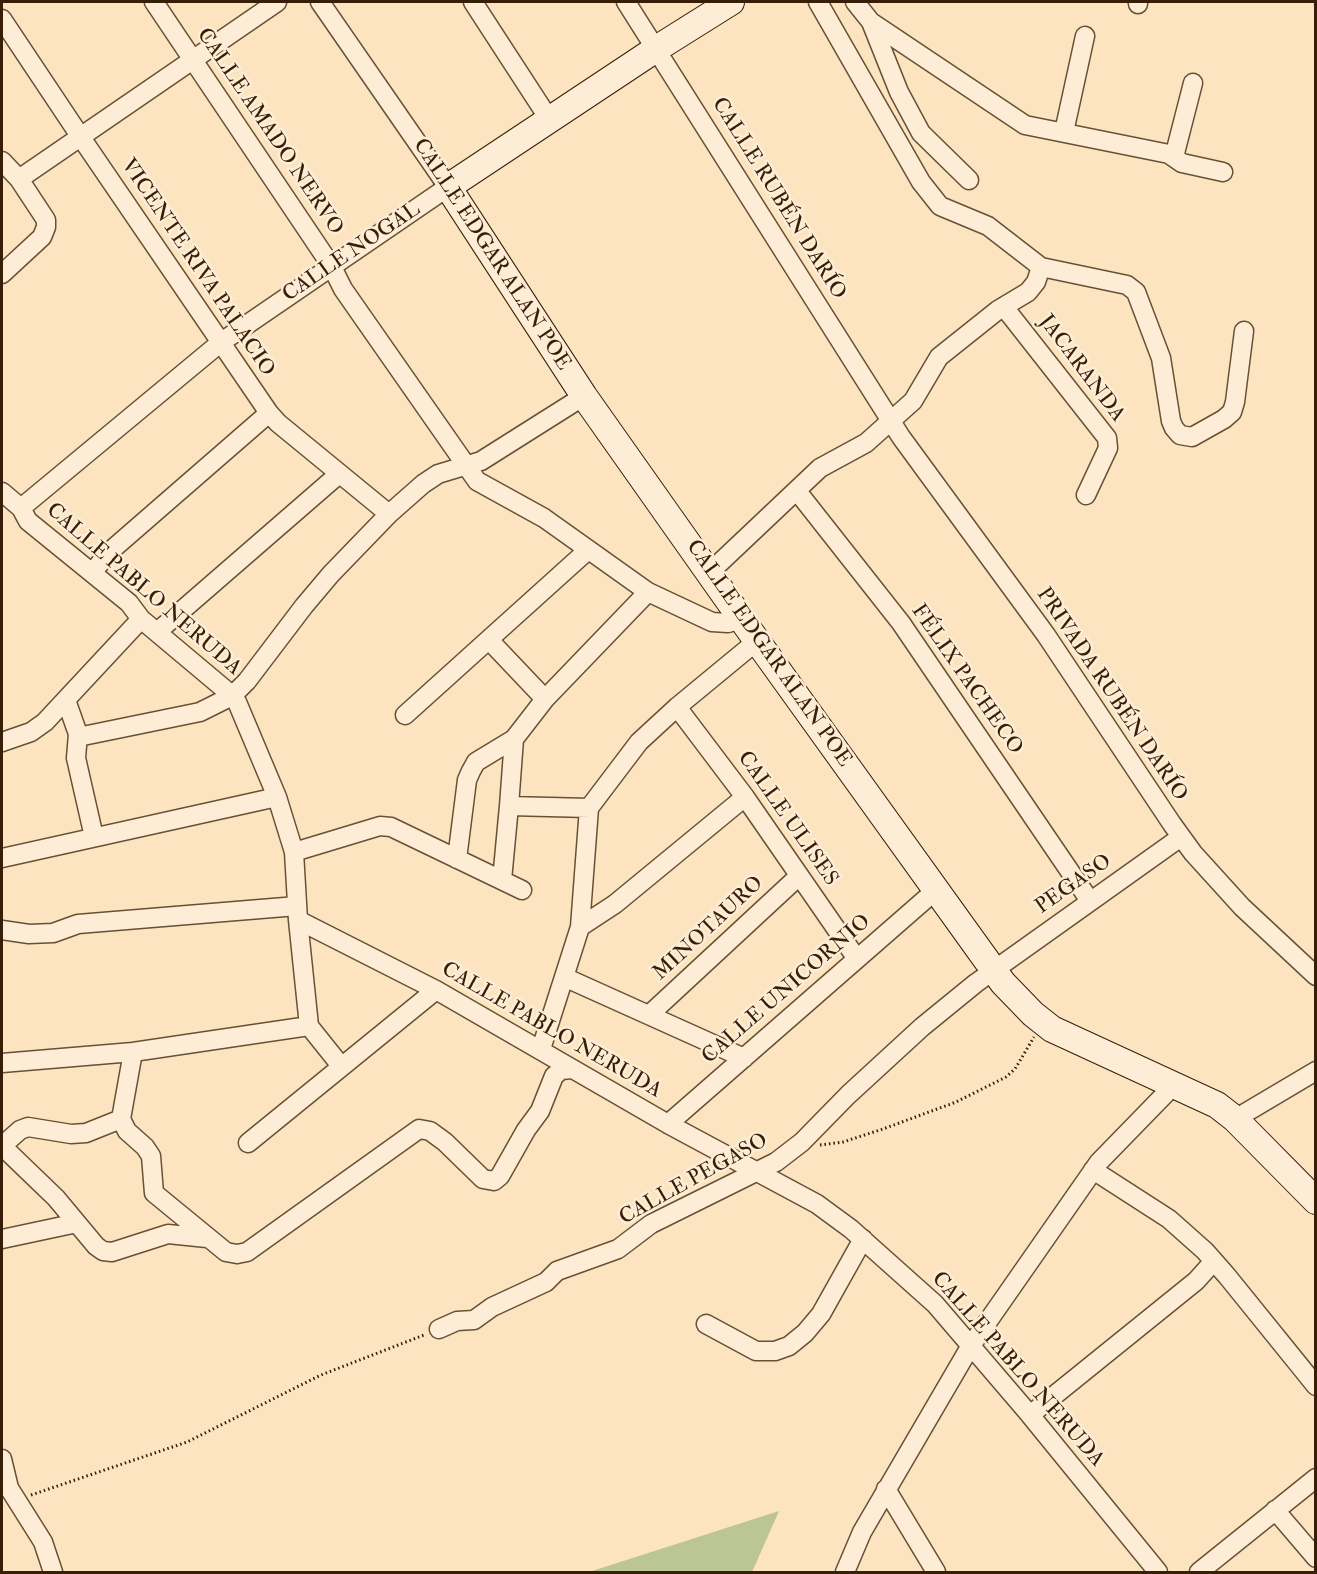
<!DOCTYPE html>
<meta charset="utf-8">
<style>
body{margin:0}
#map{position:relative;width:1317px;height:1574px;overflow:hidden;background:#fce4c0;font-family:"IM FELL Double Pica",serif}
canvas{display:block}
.frame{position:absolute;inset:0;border:3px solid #371e06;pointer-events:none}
</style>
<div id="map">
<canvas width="1317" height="1574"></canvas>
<div class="frame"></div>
</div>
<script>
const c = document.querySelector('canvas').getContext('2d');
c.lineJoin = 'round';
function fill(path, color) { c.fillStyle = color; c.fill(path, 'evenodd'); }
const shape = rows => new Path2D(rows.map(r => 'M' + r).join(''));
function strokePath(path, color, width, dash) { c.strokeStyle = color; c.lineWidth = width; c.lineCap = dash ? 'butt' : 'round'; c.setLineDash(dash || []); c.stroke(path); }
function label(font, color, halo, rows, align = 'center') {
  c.font = font + ' "IM FELL Double Pica",serif'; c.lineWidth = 5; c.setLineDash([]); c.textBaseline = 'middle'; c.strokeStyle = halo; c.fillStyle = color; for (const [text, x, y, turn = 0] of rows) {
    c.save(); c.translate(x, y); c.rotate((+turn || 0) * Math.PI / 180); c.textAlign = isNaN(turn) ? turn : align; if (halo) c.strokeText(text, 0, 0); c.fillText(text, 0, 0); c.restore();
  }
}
const green = shape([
 [779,1511,752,1572,589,1572]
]);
const path = shape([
 [820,1145,843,1142,883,1129,956,1102,1006,1077,1015,1069,1034,1037],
 [31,1495,187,1442,321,1375,424,1335]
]);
const street = shape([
 [154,2,332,267,343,289,477,481,544,518,648,592,712,622,728,623,742,619],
 [473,2,549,119],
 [626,2,901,437,1046,635,1172,824,1193,853,1242,907,1316,976],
 [818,2,921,182,940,206,988,226,1041,267,1127,285,1136,292,1161,358,1171,421,1174,428,1180,435,1192,437,1224,419,1232,412,1235,402,1244,331],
 [855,2,871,22,1025,125,1169,154,1182,163,1223,172],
 [1138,4,1138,2],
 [2,19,80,136,269,413,278,423,389,514],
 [871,22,899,92,921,133,969,180],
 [1064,132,1085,36],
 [1174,157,1193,83],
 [2,161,19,179,46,220,46,227,42,237,2,274],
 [19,179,277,2],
 [1004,307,1107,438,1108,448,1086,495],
 [797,491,901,623,1090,901],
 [2,492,21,508,28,521,129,603,141,619,228,692,237,702,277,797,294,852,298,920,309,1026,341,1066],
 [21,508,220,343,448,187,320,2],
 [93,572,108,553,269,413],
 [710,572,820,468,866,443,913,401,939,357,998,310,1028,292,1036,282,1041,267],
 [157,632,339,474],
 [489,640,545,699],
 [66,700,78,734,76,758,94,837],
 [677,707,745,797,857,959],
 [405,715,588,550],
 [78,737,200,712,232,696,247,681,304,606,331,574,389,514,423,484,438,474,481,461,584,396],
 [2,742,31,732,45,722,141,619],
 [589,808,509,806,514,739,545,699,648,592],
 [294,852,380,826,391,827,522,890],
 [2,858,277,797],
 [457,859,467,780,471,771,476,762,514,739],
 [502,880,509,806],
 [298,920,436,990,668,1124,817,1204,851,1229,935,1304,1030,1415,1158,1572],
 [580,927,615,904,745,797],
 [2,930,29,934,53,933,78,924,297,906],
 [564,977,744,1058],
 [649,1015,799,876],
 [541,1049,580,927,589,808,639,742,677,707,757,641],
 [133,1052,121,1119,127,1131,145,1147,151,1156,154,1193,226,1252,237,1254,247,1252,419,1129,430,1131,445,1142,483,1179,494,1181,500,1176,526,1130,540,1111,554,1076,561,1070,572,1069],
 [2,1063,133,1052,309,1026],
 [1235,1119,1316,1071],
 [668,1124,936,890],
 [248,1143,436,990],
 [2,1146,56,1198,96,1246,103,1251,112,1252,168,1234,207,1238],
 [2,1146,20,1130,28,1127,71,1134,86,1133,121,1119],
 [1093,1170,1169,1219,1205,1251,1227,1276,1316,1386],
 [2,1239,77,1223],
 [706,1324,756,1351,775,1351,789,1346,805,1333,821,1314,863,1239],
 [439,1329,457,1321,474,1320,492,1307,546,1282,557,1271,618,1249,651,1224,776,1162,802,1142,848,1095,922,1027,976,983,1181,837],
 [1030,1415,1196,1281,1214,1261],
 [2,1459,9,1488,43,1542,53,1572],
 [886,1489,936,1572],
 [1275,1510,1316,1558],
 [845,1572,862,1532,970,1347,1099,1162,1174,1085],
 [1199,1572,1316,1478]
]);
const secondary = shape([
 [731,2,656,49,448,187,584,396,757,641,1003,983,1033,1014,1052,1029,1217,1105,1235,1119,1316,1201]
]);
const streetNames = [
 ["CALLE AMADO NERVO",269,132,56],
 ["CALLE RUBÉN DARÍO",778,199,58],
 ["CALLE NOGAL",352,253,-34],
 ["CALLE EDGAR ALAN POE",491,255,57],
 ["VICENTE RIVA PALACIO",197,268,56],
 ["JACARANDA",1081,369,53],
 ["CALLE PABLO NERUDA",143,590,41],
 ["CALLE EDGAR ALAN POE",768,654,55],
 ["FÉLIX PACHECO",966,680,55],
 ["PRIVADA RUBÉN DARÍO",1111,695,56],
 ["CALLE ULISES",787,819,55],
 ["PEGASO",1074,885,-35],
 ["MINOTAURO",709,929,-43],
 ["CALLE UNICORNIO",787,990,-41],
 ["CALLE PABLO NERUDA",551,1031,30],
 ["CALLE PEGASO",694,1180,-29],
 ["CALLE PABLO NERUDA",1017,1370,49]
];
fill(green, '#bbc595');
strokePath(street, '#685034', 21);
strokePath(secondary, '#371e06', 28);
strokePath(path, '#371e06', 3, [1.5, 3]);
strokePath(street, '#fdedd6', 18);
strokePath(secondary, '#fdedd6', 26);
label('21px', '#371e06', '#fdedd6', streetNames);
</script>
